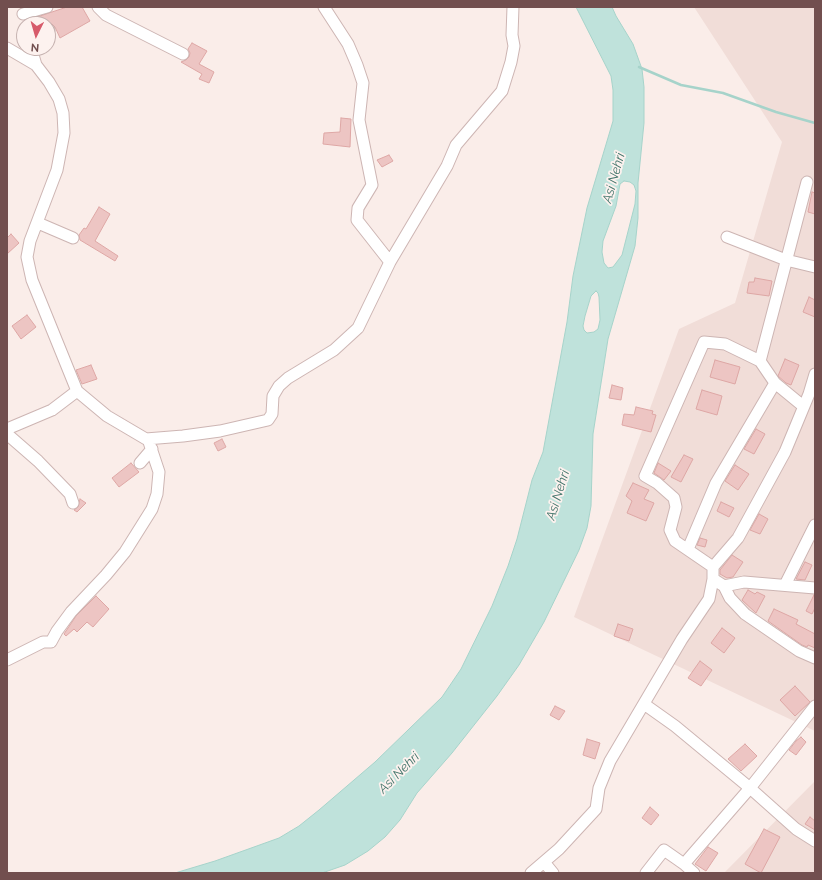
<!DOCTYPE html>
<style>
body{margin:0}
#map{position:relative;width:822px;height:880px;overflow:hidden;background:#faede9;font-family:Raleway,sans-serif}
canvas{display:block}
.frame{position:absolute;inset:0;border:8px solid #724f4f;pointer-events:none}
.north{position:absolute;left:16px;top:16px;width:40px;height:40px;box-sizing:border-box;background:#fdf2ef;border:1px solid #c5b1af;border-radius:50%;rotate:185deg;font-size:11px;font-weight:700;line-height:16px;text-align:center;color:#724f4f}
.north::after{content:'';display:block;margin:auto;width:14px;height:18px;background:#d75b6b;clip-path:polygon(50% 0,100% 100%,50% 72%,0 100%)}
</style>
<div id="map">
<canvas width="822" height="880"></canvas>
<div class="frame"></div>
<div class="north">N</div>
</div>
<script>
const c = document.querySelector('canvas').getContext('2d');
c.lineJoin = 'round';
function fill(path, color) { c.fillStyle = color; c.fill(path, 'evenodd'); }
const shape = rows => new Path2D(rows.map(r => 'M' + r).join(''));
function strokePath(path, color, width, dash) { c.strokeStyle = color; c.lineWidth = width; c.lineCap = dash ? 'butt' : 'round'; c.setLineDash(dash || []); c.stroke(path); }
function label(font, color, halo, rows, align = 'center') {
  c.font = font + ' Raleway,sans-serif'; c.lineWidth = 3.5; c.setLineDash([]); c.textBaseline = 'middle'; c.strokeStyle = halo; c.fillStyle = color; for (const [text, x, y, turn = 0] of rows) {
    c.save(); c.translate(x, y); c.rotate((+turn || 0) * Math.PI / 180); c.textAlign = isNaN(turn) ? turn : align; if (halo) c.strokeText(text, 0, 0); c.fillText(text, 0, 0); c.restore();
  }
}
const residential = shape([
 [694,7,815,7,815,731,574,617,679,329,735,303,782,142],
 [815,781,815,873,724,873]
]);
const water = shape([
 [576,7,612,7,616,16,633,44,642,69,644,87,644,123,638,183,638,218,635,246,608,339,593,434,591,506,587,528,579,550,544,622,519,665,497,696,452,753,417,793,400,820,385,837,368,851,345,865,322,873,175,873,215,861,279,838,299,826,319,810,375,762,442,697,461,669,492,606,508,566,517,539,532,480,543,452,567,322,573,276,587,208,613,121,613,90,611,76,576,7],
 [624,181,630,182,634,185,636,191,635,204,622,255,613,267,608,268,604,263,602,252,603,241,616,206,620,184,624,181],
 [596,291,598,293,599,297,600,320,598,329,594,332,587,333,584,330,583,326,585,316,591,296,596,291]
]);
const stream = shape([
 [639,67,681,85,723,93,776,112,815,123]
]);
const building = shape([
 [67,7,82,7,90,21,60,38,55,27,52,24,30,24,28,20,67,7],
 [192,43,207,51,199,64,214,72,209,83,199,79,202,74,181,62,186,60,189,57,190,53,188,49,192,43],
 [341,118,351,119,350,147,323,144,324,133,340,132,341,118],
 [389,155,393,161,382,167,377,160,389,155],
 [812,192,815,193,815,214,808,212,812,192],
 [99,207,110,214,95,241,118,256,115,261,80,240,79,235,84,228,86,229,99,207],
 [11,234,19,243,7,254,7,238,11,234],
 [755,278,772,281,769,296,747,293,749,282,754,282,755,278],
 [809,297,815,300,815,317,803,312,809,297],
 [27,315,36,327,21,339,12,326,27,315],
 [785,359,799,365,791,385,786,383,778,376,785,359],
 [715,360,740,367,735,384,710,377,715,360],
 [91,365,97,379,82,384,76,370,91,365],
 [612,385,623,388,621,400,609,398,612,385],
 [702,390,722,396,717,415,696,409,702,390],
 [636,407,653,411,652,414,656,415,651,432,622,425,624,414,634,415,636,407],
 [756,429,765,434,754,454,744,449,756,429],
 [222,439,226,447,218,451,214,443,222,439],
 [684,455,693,459,681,482,671,477,684,455],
 [131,463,139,472,119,487,112,478,131,463],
 [658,463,671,471,664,480,654,473,658,463],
 [735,465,749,474,738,490,725,481,735,465],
 [633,483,649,490,644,499,654,503,646,521,627,513,632,501,626,496,633,483],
 [80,499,86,503,77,512,74,510,78,507,80,499],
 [721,502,734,508,729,517,717,511,721,502],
 [759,514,768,519,760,534,750,530,759,514],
 [700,538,707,540,705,547,697,545,700,538],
 [732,555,743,562,733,577,727,578,720,574,720,570,732,555],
 [805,562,812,565,805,580,796,579,805,562],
 [748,590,755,594,757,592,765,596,756,613,742,600,748,590],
 [814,595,815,608,812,614,806,611,814,595],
 [96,596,109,609,93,627,87,622,77,632,74,629,66,636,64,634,76,616,96,596],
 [774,609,798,620,796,624,815,634,815,648,808,645,807,647,802,645,768,621,774,609],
 [618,624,633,629,629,641,614,636,618,624],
 [722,628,735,638,724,653,711,643,722,628],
 [700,661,712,670,701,686,688,678,700,661],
 [795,686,810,702,795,716,780,700,795,686],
 [555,706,565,711,559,720,550,715,555,706],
 [801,737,806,742,796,755,789,750,796,741,801,737],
 [587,739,600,743,595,759,583,755,587,739],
 [745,744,757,756,741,771,728,759,745,744],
 [650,807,659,815,651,825,642,818,650,807],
 [810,817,815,821,815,830,805,824,810,817],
 [764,829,780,837,761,873,745,864,764,829],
 [708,847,718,853,706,871,695,864,708,847]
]);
const minor = shape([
 [98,7,106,15,183,54],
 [324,7,348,44,357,65,363,83,359,120,372,185,358,208,357,220,390,262],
 [23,14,47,7],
 [48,30,49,30],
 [7,48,36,65],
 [31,48,36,65,49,82,59,99,63,113,64,133,57,170,30,241,27,257,32,280,77,391,107,416,146,439,183,436,220,431,268,420,272,414,273,396,279,386,288,378,334,350,358,328,390,262,447,166,456,145,502,91,511,62,514,46,512,35,513,7],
 [38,223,73,238],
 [727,237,786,260,815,267],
 [760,361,807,182],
 [803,406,775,383,760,361,725,344,704,342,645,476,657,483,674,498,676,507,670,530,675,541,713,567,713,579,724,586,744,582,815,588],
 [7,429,52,410,77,391],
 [7,434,38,461,70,494,73,503],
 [140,463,152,449],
 [688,549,716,483,775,383],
 [713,567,738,538,785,452,809,394,815,374],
 [785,585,815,525],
 [724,586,730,598,745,614,799,651,815,658],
 [7,660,43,642,51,642,57,631,71,612,106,575,125,552,152,509,157,494,159,472,148,439],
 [644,704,675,726,750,788,796,829,815,841],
 [544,862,553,873],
 [531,873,559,849,596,809,599,788,610,761,682,639,709,599,713,579],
 [646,873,664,850,684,864],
 [694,873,684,864,750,788,815,706]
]);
const waterNames = [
 ["Asi Nehri",614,178,-74],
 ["Asi Nehri",558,495,-73],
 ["Asi Nehri",399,773,-45]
];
fill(residential, '#f1ddd8');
fill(water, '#bfe2db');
strokePath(water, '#a6d3ca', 1);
strokePath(stream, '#a6d3ca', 2.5);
fill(building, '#edc5c3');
strokePath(building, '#dea7a5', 1);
strokePath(minor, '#cdb5b3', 13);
strokePath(minor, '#fff', 11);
label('italic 13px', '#44766c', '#fdf2ef', waterNames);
</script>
